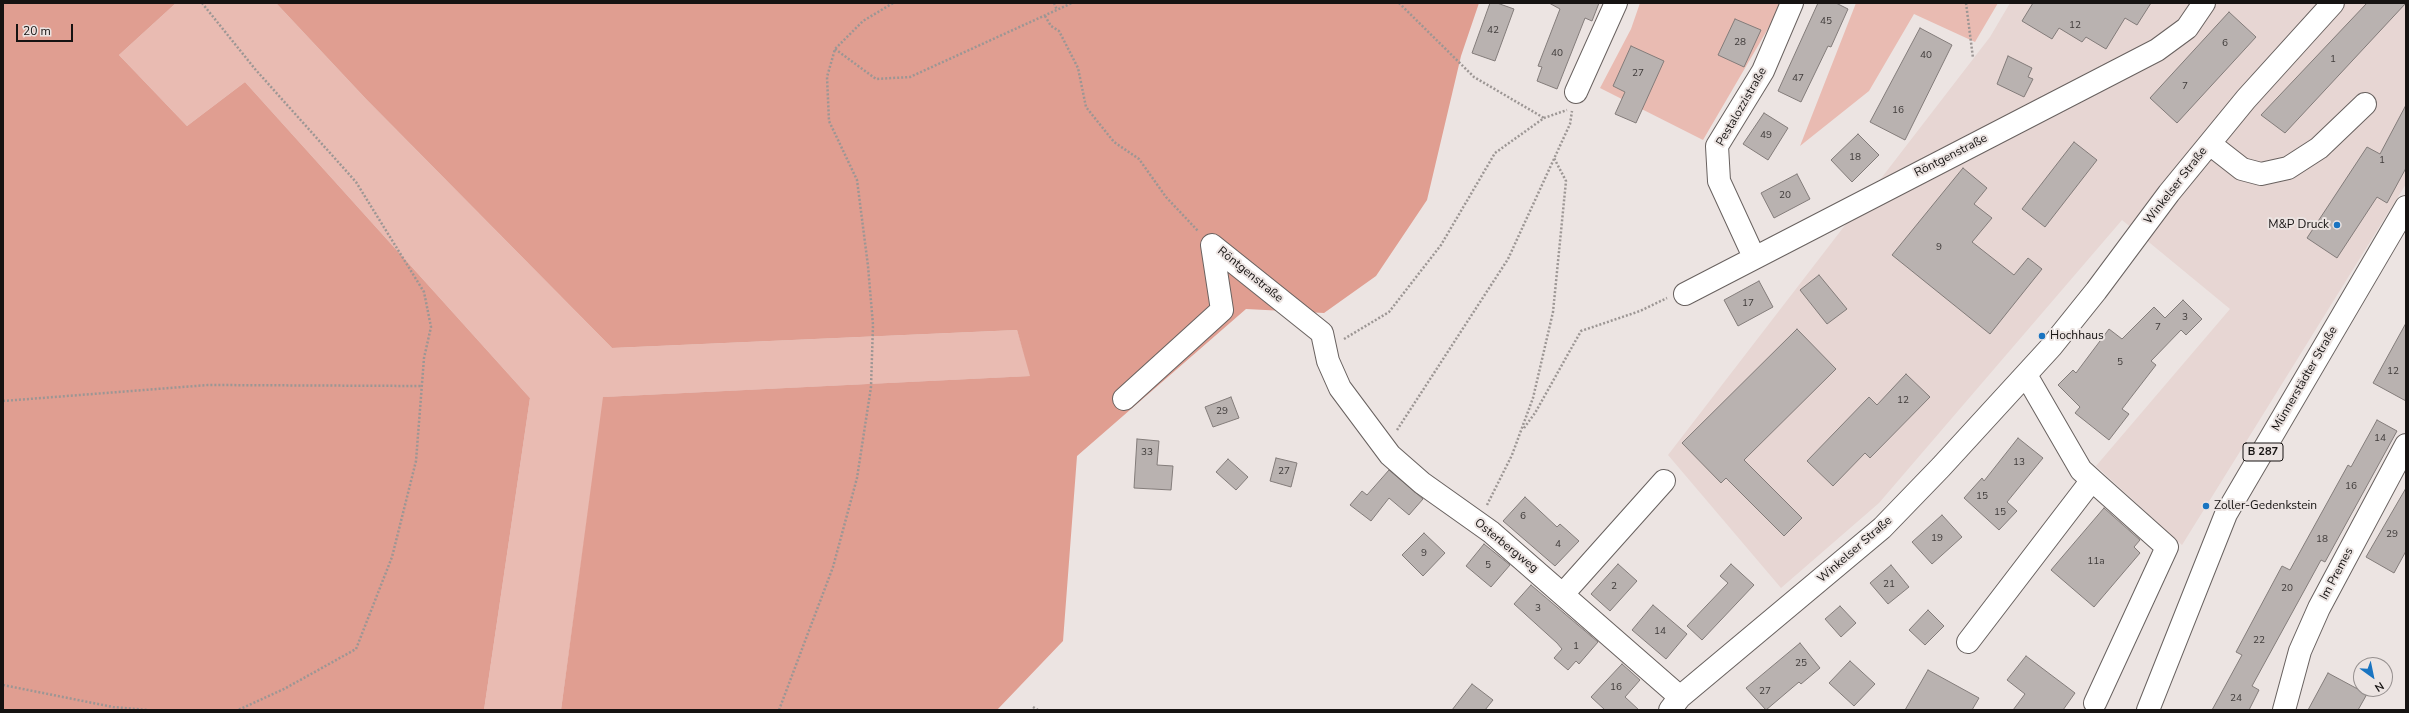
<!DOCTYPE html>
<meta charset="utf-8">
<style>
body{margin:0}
#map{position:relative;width:2409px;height:713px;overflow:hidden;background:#ece4e2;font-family:"Nunito Sans",sans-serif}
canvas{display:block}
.frame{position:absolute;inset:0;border:4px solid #161312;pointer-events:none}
.north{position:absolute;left:2353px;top:657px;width:40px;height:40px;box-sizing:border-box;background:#ece4e2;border:1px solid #96908f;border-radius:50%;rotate:147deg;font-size:11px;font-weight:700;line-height:16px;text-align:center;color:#161312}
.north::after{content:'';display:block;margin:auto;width:14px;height:18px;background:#1974c1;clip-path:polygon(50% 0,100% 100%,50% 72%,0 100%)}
.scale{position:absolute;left:16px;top:24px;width:57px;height:18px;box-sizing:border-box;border:2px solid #161312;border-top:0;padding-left:5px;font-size:12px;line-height:14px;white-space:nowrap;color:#161312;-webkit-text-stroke:3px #ece4e2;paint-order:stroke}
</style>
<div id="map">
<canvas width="2409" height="713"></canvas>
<div class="frame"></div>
<div class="north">N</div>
<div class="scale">20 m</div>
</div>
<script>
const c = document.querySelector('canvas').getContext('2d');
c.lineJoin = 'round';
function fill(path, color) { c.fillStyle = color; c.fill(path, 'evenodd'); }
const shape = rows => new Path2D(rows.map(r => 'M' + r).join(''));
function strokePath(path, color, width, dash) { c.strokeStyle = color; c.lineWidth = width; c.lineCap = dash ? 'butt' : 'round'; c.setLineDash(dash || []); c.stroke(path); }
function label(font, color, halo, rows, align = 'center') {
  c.font = font + ' "Nunito Sans",sans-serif'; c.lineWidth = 4; c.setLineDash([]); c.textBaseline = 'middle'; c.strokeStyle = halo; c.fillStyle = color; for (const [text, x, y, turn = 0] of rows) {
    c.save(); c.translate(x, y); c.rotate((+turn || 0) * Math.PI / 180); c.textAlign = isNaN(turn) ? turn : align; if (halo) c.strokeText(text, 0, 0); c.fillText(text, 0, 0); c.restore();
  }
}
const built = shape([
 [2010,3,2406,3,2406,184,2182,545,2096,466,2230,309,2122,220,1879,503,1781,588,1668,455,1990,37]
]);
const green = shape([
 [176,3,276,3,366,99,612,348,1017,330,1031,376,604,397,561,710,484,710,530,398,245,82,187,126,119,55],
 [1640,3,1780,3,1776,15,1703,140,1600,88,1631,29],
 [1856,3,1998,3,1975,42,1914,14,1869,91,1800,146]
]);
const forest = shape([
 [3,3,176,3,119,55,187,126,245,82,530,398,484,710,3,710],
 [276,3,1479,3,1461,56,1427,200,1376,276,1324,313,1246,309,1077,456,1063,641,997,710,561,710,603,397,1030,376,1017,330,612,348,366,99]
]);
const building = shape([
 [1490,3,1497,3,1514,9,1495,61,1472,53,1490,3],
 [1549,3,1599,3,1592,21,1585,18,1557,89,1537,81,1542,67,1538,66,1560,9,1549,3],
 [1818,3,1836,3,1848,9,1831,47,1828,46,1801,102,1778,91,1818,3],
 [2033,3,2151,3,2137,25,2125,18,2106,49,2086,37,2082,42,2059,28,2052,39,2022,21,2033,3],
 [2367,3,2406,3,2285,133,2261,115,2367,3],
 [2229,12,2256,37,2177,123,2150,98,2229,12],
 [1735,19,1761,30,1744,67,1718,55,1735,19],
 [1920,28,1952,45,1905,140,1870,122,1920,28],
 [1631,46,1664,61,1636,123,1615,114,1625,92,1613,86,1631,46],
 [2008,56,2032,68,2028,77,2033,79,2024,97,1997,84,2008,56],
 [2406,105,2406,168,2387,203,2377,197,2337,258,2307,238,2367,147,2380,154,2406,105],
 [1764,113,1788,128,1768,160,1743,144,1764,113],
 [1858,134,1879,155,1852,182,1831,160,1858,134],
 [2074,142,2097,160,2045,227,2022,209,2074,142],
 [1963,168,1987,188,1974,204,1992,218,1972,242,2014,275,2028,258,2042,269,1990,334,1892,255,1963,168],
 [1797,174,1810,199,1774,218,1761,193,1797,174],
 [1819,275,1847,309,1827,324,1800,290,1819,275],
 [1759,281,1773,307,1738,326,1724,300,1759,281],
 [2183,300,2202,319,2186,335,2181,330,2151,361,2156,365,2122,409,2129,414,2109,440,2075,413,2080,407,2058,385,2073,370,2076,373,2109,329,2122,339,2154,307,2165,318,2183,300],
 [2406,323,2406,401,2373,383,2406,323],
 [1797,329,1836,369,1744,460,1802,518,1784,536,1726,478,1721,483,1682,443,1797,329],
 [1906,374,1930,397,1870,458,1865,453,1833,486,1807,461,1869,397,1877,405,1906,374],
 [1231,397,1239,418,1213,427,1205,407,1231,397],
 [2377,420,2397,431,2325,562,2321,560,2252,686,2259,690,2249,710,2212,710,2242,655,2236,652,2282,566,2290,570,2348,465,2351,467,2377,420],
 [2018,438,2043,458,2007,502,2017,511,1999,530,1964,498,1982,478,1984,481,2018,438],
 [1137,439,1159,441,1157,465,1173,466,1171,490,1134,488,1137,439],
 [1276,458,1297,463,1291,487,1270,481,1276,458],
 [1228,459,1248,477,1236,490,1216,472,1228,459],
 [1389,470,1423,499,1409,515,1389,498,1371,521,1350,505,1362,491,1367,495,1389,470],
 [2406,488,2406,551,2394,573,2366,557,2406,488],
 [1525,497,1557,527,1560,524,1579,541,1555,566,1503,521,1525,497],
 [2104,508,2140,540,2134,547,2140,553,2094,607,2051,570,2104,508],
 [1942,515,1962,537,1932,564,1912,542,1942,515],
 [1424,533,1445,553,1423,576,1402,555,1424,533],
 [1484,544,1510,565,1491,587,1466,566,1484,544],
 [1618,564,1637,581,1610,611,1591,594,1618,564],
 [1731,564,1754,585,1702,640,1687,626,1728,583,1720,576,1731,564],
 [1891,565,1909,587,1888,604,1870,583,1891,565],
 [1531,585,1598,642,1579,664,1576,661,1568,670,1554,658,1562,649,1557,643,1514,604,1531,585],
 [1653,605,1687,634,1666,659,1632,630,1653,605],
 [1840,606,1856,623,1841,637,1825,619,1840,606],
 [1928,610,1944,626,1925,645,1909,630,1928,610],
 [1800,643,1820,668,1801,684,1799,682,1766,710,1746,688,1800,643],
 [2026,656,2075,693,2063,710,2013,710,2025,694,2007,680,2026,656],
 [1850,661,1875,684,1854,706,1829,683,1850,661],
 [1622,664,1640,680,1625,697,1639,710,1605,710,1591,697,1622,664],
 [1928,670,1979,698,1972,710,1905,710,1928,670],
 [2328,673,2367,694,2358,710,2308,710,2328,673],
 [1472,684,1493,700,1485,710,1452,710,1472,684]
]);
const path = shape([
 [202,3,255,69,356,182,424,292,431,327,424,358,416,461,392,557,356,649,284,689,238,710],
 [1054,3,1057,10],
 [1399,3,1474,77,1544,118],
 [1966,3,1973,58],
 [1045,16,1051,26,1059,31,1078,68,1086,107,1114,142,1139,159,1166,197,1198,231],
 [835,49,876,79,910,77,1072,3],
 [1344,339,1389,312,1441,245,1495,153,1544,118,1567,110],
 [3,401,208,385,422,386],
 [1524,428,1535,413,1581,331,1640,311,1667,298],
 [1397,430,1508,259,1570,124,1572,111],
 [1487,505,1512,455,1533,398,1553,312,1566,181,1554,158],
 [3,685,113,707,147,710],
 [1033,707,1038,710],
 [779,710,833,567,857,478,871,387,873,325,868,266,857,180,829,121,827,77,835,49,863,21,893,3]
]);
const minor = shape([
 [1576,92,1616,3],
 [2210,144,2242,169,2261,174,2288,168,2319,148,2365,104],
 [1754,257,1719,181,1717,146,1763,71,1792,3],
 [1685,294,2157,50,2187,28,2204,3],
 [1124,399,1222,310,1212,245,1322,333,1328,361,1340,388,1390,455,1422,483,1491,532,1680,697],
 [2092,480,2167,547,2095,703],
 [1563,594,1664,481],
 [1968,642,2092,480,2081,470,2026,375],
 [1670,710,1680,697,1882,528,1941,467,2051,347,2096,291,2169,193,2246,99,2333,3],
 [2284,710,2300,651,2319,608,2406,445]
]);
const major = shape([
 [2148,710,2226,514,2406,207]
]);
const markers = [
 [2337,225,4,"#1974c1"],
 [2042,336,4,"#1974c1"],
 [2206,506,4,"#1974c1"]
];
const numberNames = [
 ["45",1826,22],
 ["12",2075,26],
 ["42",1493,31],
 ["28",1740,43],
 ["6",2225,44],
 ["40",1557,54],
 ["40",1926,56],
 ["1",2333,60],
 ["27",1638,74],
 ["47",1798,79],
 ["7",2185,87],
 ["16",1898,111],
 ["49",1766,136],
 ["18",1855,158],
 ["1",2382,161],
 ["20",1785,196],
 ["9",1939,248],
 ["17",1748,304],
 ["3",2185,318],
 ["7",2158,328],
 ["5",2120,363],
 ["12",2393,372],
 ["12",1903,401],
 ["29",1222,412],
 ["14",2380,439],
 ["33",1147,453],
 ["13",2019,463],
 ["27",1284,472],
 ["16",2351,487],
 ["15",1982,497],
 ["15",2000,513],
 ["6",1523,517],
 ["29",2392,535],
 ["19",1937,539],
 ["18",2322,540],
 ["4",1558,545],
 ["9",1424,554],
 ["11a",2096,562],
 ["5",1488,566],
 ["21",1889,585],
 ["2",1614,587],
 ["20",2287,589],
 ["3",1538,609],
 ["14",1660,632],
 ["22",2259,641],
 ["1",1576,647],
 ["25",1801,664],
 ["16",1616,688],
 ["27",1765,692],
 ["24",2236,699]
];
const shields = [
 [2263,452,40]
];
const shieldNames = [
 ["B 287",2263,452]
];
const streetNames = [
 ["Pestalozzistraße",1742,107,-60],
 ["Röntgenstraße",1951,156,-27],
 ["Winkelser Straße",2176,186,-52],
 ["Röntgenstraße",1250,275,39],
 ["Münnerstädter Straße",2305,379,-60],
 ["Osterbergweg",1506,546,39],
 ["Winkelser Straße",1855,550,-41],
 ["Im Premes",2337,574,-62]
];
const poiNames = [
 ["M&P Druck",2329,225,"right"],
 ["Hochhaus",2050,336],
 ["Zoller-Gedenkstein",2214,506]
];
fill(built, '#e7d6d3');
fill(green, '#e9bbb2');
fill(forest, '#e09e91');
fill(building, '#b9b2b0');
strokePath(building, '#837c7a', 1);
strokePath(minor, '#68615f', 24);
strokePath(major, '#68615f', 24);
strokePath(path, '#9c9694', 2.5, [2, 2]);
strokePath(minor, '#fff', 22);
strokePath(major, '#fff', 22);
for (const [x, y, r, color] of markers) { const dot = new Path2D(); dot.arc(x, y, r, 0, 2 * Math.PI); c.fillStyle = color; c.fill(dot); strokePath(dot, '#ece4e2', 1.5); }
label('10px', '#3f3b3a', null, numberNames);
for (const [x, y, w] of shields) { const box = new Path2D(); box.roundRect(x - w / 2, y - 9, w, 18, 3); c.fillStyle = '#ece4e2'; c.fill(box); strokePath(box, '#161312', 1); }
label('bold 11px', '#161312', null, shieldNames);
label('12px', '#161312', '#ece4e2', streetNames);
label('12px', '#161312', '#ece4e2', poiNames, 'left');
</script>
